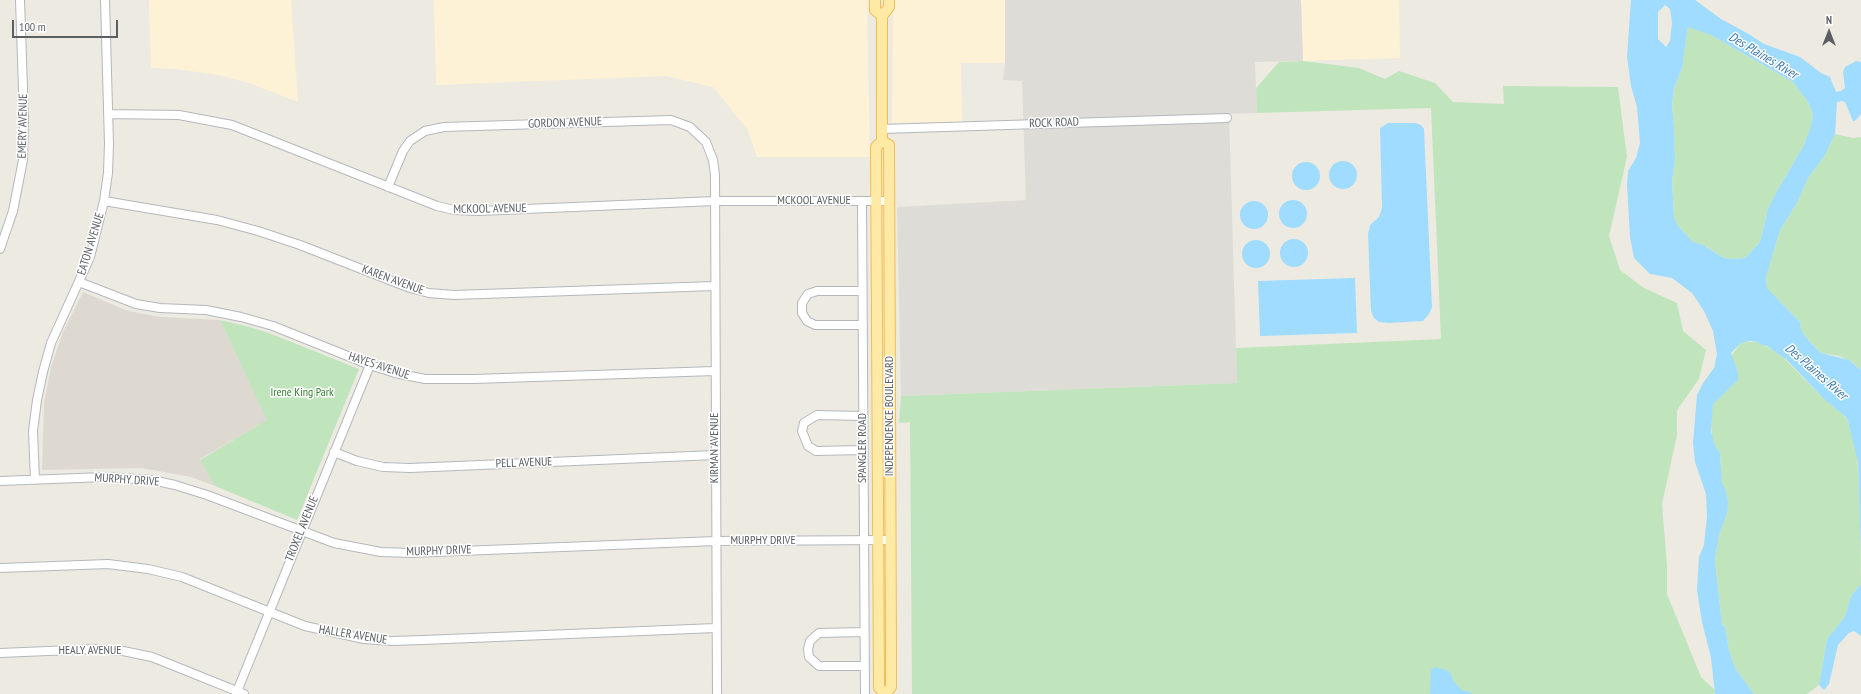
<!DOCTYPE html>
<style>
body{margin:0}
#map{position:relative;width:1861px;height:694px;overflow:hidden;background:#edeae2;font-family:"PT Sans Narrow",sans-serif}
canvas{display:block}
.north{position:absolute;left:1809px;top:12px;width:40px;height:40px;-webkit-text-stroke:3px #fff;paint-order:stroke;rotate:0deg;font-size:11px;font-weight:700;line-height:16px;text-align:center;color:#5a5f63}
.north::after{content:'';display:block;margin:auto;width:14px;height:18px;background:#5a5f63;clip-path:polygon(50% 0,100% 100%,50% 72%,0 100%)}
.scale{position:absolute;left:12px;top:20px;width:106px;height:18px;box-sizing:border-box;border:2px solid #5a5f63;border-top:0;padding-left:5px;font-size:12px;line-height:14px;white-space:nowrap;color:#5a5f63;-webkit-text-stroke:3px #fff;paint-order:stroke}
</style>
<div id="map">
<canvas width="1861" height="694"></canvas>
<div class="north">N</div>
<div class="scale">100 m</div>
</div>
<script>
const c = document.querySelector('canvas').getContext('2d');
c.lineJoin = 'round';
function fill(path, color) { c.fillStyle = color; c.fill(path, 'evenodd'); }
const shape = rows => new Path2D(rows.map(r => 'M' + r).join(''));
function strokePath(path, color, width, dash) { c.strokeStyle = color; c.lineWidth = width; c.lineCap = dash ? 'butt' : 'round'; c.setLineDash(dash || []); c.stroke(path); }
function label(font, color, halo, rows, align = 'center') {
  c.font = font + ' "PT Sans Narrow",sans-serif'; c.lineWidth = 3; c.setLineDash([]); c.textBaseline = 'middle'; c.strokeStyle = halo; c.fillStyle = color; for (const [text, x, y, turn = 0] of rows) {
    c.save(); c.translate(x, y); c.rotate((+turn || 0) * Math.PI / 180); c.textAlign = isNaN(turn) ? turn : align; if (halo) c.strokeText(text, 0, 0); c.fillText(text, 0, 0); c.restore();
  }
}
const commercial = shape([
 [149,0,291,0,298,102,249,83,218,75,175,69,151,68],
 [434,0,867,0,870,157,757,157,748,130,713,87,666,76,436,85],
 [893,0,1005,0,1005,63,961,63,962,122,892,123],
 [1301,0,1399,0,1400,58,1303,61]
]);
const industrial = shape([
 [1005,0,1301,0,1303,61,1255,62,1257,113,1229,114,1237,383,901,396,897,207,1026,200,1022,81,1003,80,1005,63]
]);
const education = shape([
 [83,292,123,309,138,313,161,317,220,320,268,420,200,459,215,486,191,477,141,468,42,470,44,403,51,367,63,332]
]);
const green = shape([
 [1688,26,1711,35,1793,82,1808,102,1813,114,1811,126,1804,145,1777,191,1767,213,1760,242,1745,258,1734,259,1724,258,1707,247,1693,242,1677,225,1674,217,1672,181,1675,160,1674,125,1672,106,1674,88,1682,68],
 [1303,61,1359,68,1385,79,1399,71,1435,83,1453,102,1504,104,1503,86,1618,87,1627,157,1609,236,1620,270,1644,288,1677,303,1683,331,1706,350,1699,379,1677,410,1677,435,1662,504,1667,565,1667,594,1701,677,1715,690,1715,694,912,694,910,422,899,423,901,396,1237,383,1236,348,1441,339,1431,108,1257,113,1256,88,1279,62],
 [1835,134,1853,138,1861,137,1861,370,1852,362,1839,356,1821,353,1808,340,1801,330,1800,322,1767,288,1766,277,1780,230,1797,203,1808,178,1825,155],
 [220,320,246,326,269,333,359,369,297,520,215,486,200,460,267,420],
 [1746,342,1758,342,1779,353,1825,400,1838,410,1847,419,1857,454,1860,503,1861,584,1851,596,1846,613,1843,619,1827,639,1819,685,1807,694,1754,694,1735,668,1729,650,1725,627,1722,625,1721,616,1715,560,1719,535,1727,514,1722,485,1720,453,1715,446,1712,438,1711,420,1713,404,1738,373,1731,356,1741,343]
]);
const water = shape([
 [1631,0,1695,0,1721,19,1747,33,1764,44,1800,57,1821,73,1830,77,1836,92,1841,91,1845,88,1843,72,1845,67,1856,61,1861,62,1861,114,1855,121,1853,121,1845,102,1842,101,1837,102,1835,134,1825,155,1808,178,1797,203,1780,230,1766,277,1767,288,1800,322,1801,330,1808,340,1821,353,1849,360,1861,370,1861,556,1858,462,1847,418,1825,400,1787,360,1767,346,1760,344,1758,342,1750,341,1741,343,1731,353,1738,373,1738,380,1713,404,1711,431,1715,446,1720,453,1722,484,1725,489,1728,502,1727,514,1719,535,1715,560,1721,616,1722,625,1725,627,1729,650,1735,668,1754,694,1715,694,1711,658,1702,622,1697,590,1699,557,1704,545,1707,516,1706,494,1695,462,1693,443,1697,395,1703,383,1714,368,1717,354,1713,331,1704,311,1692,293,1672,278,1650,274,1634,258,1630,237,1627,185,1628,171,1636,158,1640,143,1637,107,1631,86,1627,57],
 [1665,5,1670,9,1672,23,1670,41,1666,47,1658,39,1658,12],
 [1688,27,1711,35,1793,82,1808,102,1813,114,1811,126,1804,145,1777,191,1768,209,1760,242,1745,258,1734,259,1724,258,1703,245,1693,242,1677,225,1674,217,1672,181,1675,160,1674,125,1672,106,1674,88,1682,68],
 [1388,123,1415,123,1421,125,1424,129,1432,307,1429,314,1423,321,1389,323,1379,322,1374,318,1371,311,1368,234,1370,225,1379,217,1382,208,1380,128],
 '1329 175a14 14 0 1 1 28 0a14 14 0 1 1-28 0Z',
 '1292 176a14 14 0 1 1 28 0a14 14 0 1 1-28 0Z',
 '1279 214a14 14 0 1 1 28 0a14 14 0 1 1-28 0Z',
 '1240 215a14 14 0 1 1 28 0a14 14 0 1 1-28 0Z',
 '1280 253a14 14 0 1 1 28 0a14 14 0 1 1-28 0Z',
 '1242 254a14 14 0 1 1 28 0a14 14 0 1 1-28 0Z',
 [1355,278,1357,333,1260,336,1258,281],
 [1861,584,1861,636,1854,631,1849,633,1838,645,1829,684,1824,690,1819,685,1827,639,1843,619,1846,613,1851,596],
 [1434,667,1447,670,1451,674,1454,682,1463,691,1468,691,1472,694,1430,694,1431,670]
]);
const minor = shape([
 [108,114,179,115,232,125,437,206,454,210,479,211,715,201,889,201],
 [882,129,1227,118],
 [388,187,403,151,410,141,425,131,444,127,671,120,690,127,706,142,713,160,715,175,717,694],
 [104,201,217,220,258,231,300,245,410,288,429,293,454,295,715,286],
 [862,201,865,694],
 [0,249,13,211,23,160,24,118,20,0],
 [79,282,136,304,160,308,206,310,241,317,273,326,370,365,395,373,425,379,474,379,715,371],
 [862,291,817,291,808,294,802,303,802,313,807,321,815,325,863,325],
 [863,416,817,415,804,423,802,431,808,446,816,451,863,450],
 [334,452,357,461,383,467,410,468,715,455],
 [35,480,33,431,37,400,43,372,51,343,90,257,104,201,108,173,109,144,105,0],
 [0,481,105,477,152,480,175,485,207,495,334,543,381,552,410,553,716,541,891,540],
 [0,568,108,564,148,569,182,577,305,626,364,639,392,641,423,640,716,628],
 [864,632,819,633,810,641,808,649,809,657,819,666,864,666],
 [0,653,96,649,123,651,152,657,244,694],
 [236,694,370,365]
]);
const major = shape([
 [875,0,875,10,882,16],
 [882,141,889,145,891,655,891,687,885,694],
 [885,693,879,688,876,147,882,141,882,16,889,7,889,0]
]);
const streetNames = [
 ["GORDON AVENUE",565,123,-2],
 ["ROCK ROAD",1054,123,-2],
 ["EMERY AVENUE",23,126,-89],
 ["MCKOOL AVENUE",814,201],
 ["MCKOOL AVENUE",490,209,-1],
 ["EATON AVENUE",91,244,-73],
 ["KAREN AVENUE",393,280,20],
 ["HAYES AVENUE",379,366,18],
 ["INDEPENDENCE BOULEVARD",890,416,-90],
 ["KIRMAN AVENUE",715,448,-90],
 ["SPANGLER ROAD",863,448,-90],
 ["PELL AVENUE",524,463,-2],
 ["MURPHY DRIVE",127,480,4],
 ["TROXEL AVENUE",302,529,-68],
 ["MURPHY DRIVE",763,541],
 ["MURPHY DRIVE",439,551,-2],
 ["HALLER AVENUE",353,635,9],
 ["HEALY AVENUE",90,651]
];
const parkNames = [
 ["Irene King Park",302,393]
];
const waterNames = [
 ["Des Plaines River",1763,56,31],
 ["Des Plaines River",1816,372,41]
];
fill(commercial, '#fef2d6');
fill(industrial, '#dedcd6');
fill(education, '#ddd9d0');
fill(green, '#c0e5bd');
fill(water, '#a0dcff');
strokePath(minor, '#b4b8bc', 10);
strokePath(major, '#f3bc55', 12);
strokePath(minor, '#fff', 8);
strokePath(major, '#ffeaa5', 10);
label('12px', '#5a5f63', '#fff', streetNames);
label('12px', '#348132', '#fff', parkNames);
label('italic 13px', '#3a77a9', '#fff', waterNames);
</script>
